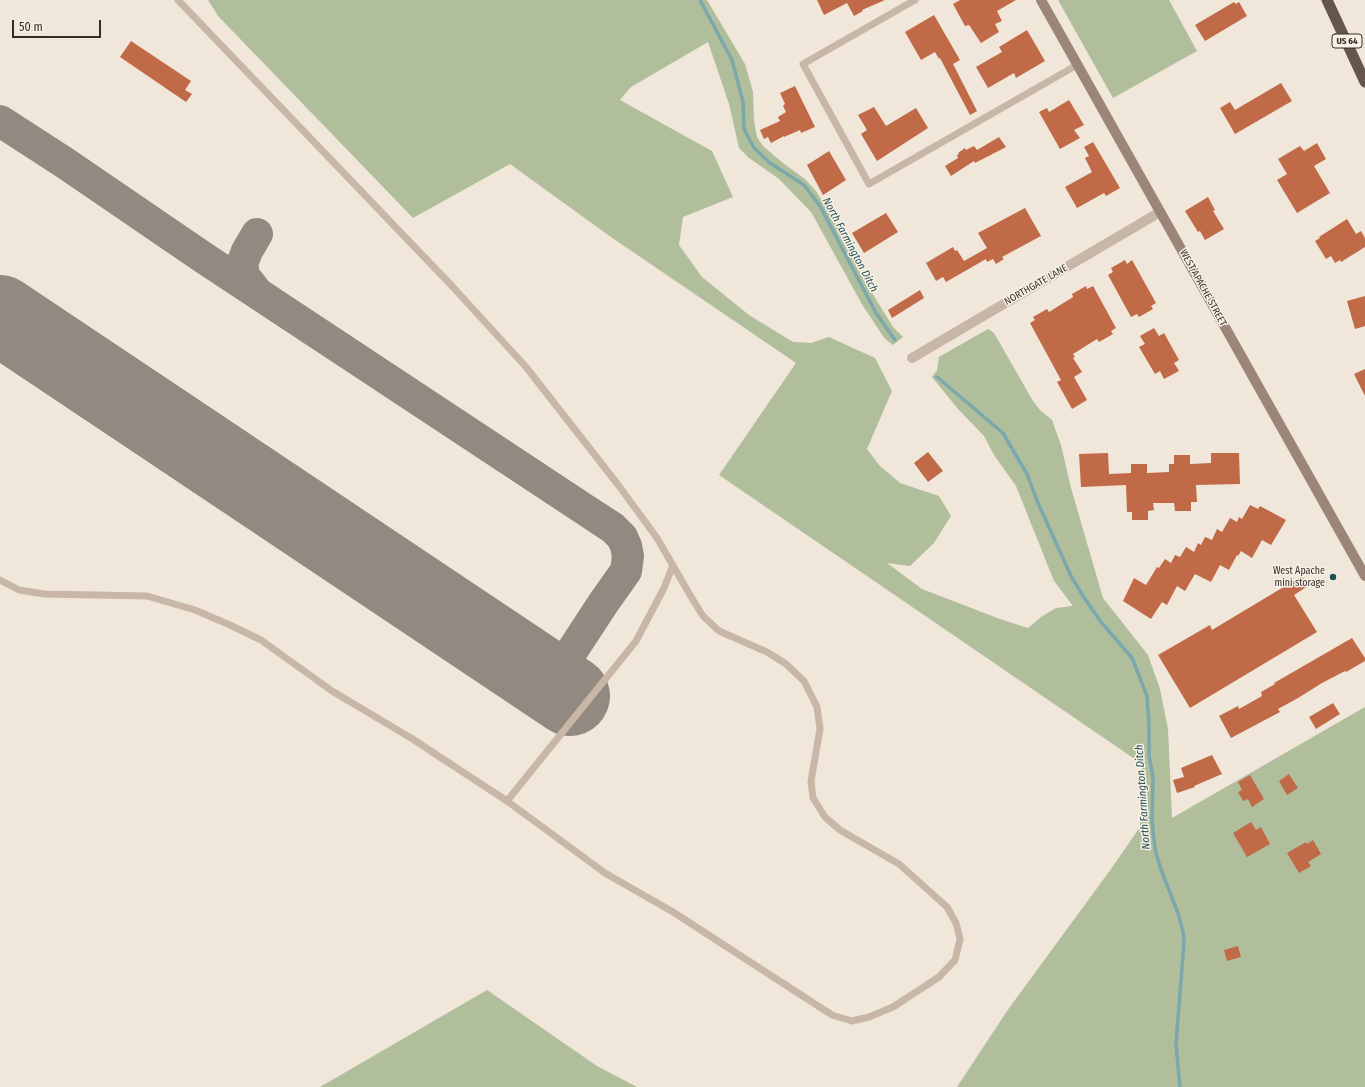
<!DOCTYPE html>
<style>
body{margin:0}
#map{position:relative;width:1365px;height:1087px;overflow:hidden;background:#f0e7da;font-family:"Fira Sans Condensed",sans-serif}
canvas{display:block}
.scale{position:absolute;left:12px;top:20px;width:89px;height:18px;box-sizing:border-box;border:2px solid #342c27;border-top:0;padding-left:5px;font-size:12px;line-height:14px;white-space:nowrap;color:#342c27;-webkit-text-stroke:3px #f8f1e6;paint-order:stroke}
</style>
<div id="map">
<canvas width="1365" height="1087"></canvas>
<div class="scale">50 m</div>
</div>
<script>
const c = document.querySelector('canvas').getContext('2d');
c.lineJoin = 'round';
function fill(path, color) { c.fillStyle = color; c.fill(path, 'evenodd'); }
const shape = rows => new Path2D(rows.map(r => 'M' + r).join(''));
function strokePath(path, color, width, dash) { c.strokeStyle = color; c.lineWidth = width; c.lineCap = dash ? 'butt' : 'round'; c.setLineDash(dash || []); c.stroke(path); }
function label(font, color, halo, rows, align = 'center') {
  c.font = font + ' "Fira Sans Condensed",sans-serif'; c.lineWidth = 3; c.setLineDash([]); c.textBaseline = 'middle'; c.strokeStyle = halo; c.fillStyle = color; for (const [text, x, y, turn = 0] of rows) {
    c.save(); c.translate(x, y); c.rotate((+turn || 0) * Math.PI / 180); c.textAlign = isNaN(turn) ? turn : align; if (halo) c.strokeText(text, 0, 0); c.fillText(text, 0, 0); c.restore();
  }
}
const green = shape([
 [208,0,707,0,745,64,753,92,754,121,757,137,763,146,783,163,805,179,816,191,845,239,861,275,893,327,903,337,893,345,885,339,863,306,811,212,779,179,749,158,739,148,729,104,708,42,631,87,620,100,712,151,733,197,683,217,679,245,702,277,749,315,793,342,811,343,829,337,875,358,892,391,867,449,879,465,900,483,939,496,951,516,934,543,910,566,887,563,922,589,1000,619,1028,628,1041,617,1056,608,1073,606,1054,581,1016,486,994,455,984,436,958,409,932,377,937,370,939,357,988,329,994,333,1033,401,1040,410,1052,420,1061,445,1071,488,1103,598,1148,655,1160,689,1168,729,1172,818,1365,707,1365,1087,957,1087,1007,1011,1111,869,1140,827,1142,764,719,475,796,363,608,235,510,164,413,218,218,16],
 [1058,0,1169,0,1197,51,1113,98],
 [487,990,597,1066,637,1087,320,1087]
]);
const stream = shape([
 [700,0,732,60,743,102,744,129,754,148,770,163,804,185,820,206,876,313,895,340],
 [937,377,1003,433,1027,474,1038,503,1071,576,1083,596,1101,622,1132,658,1147,696,1149,724,1149,755,1153,778,1152,821,1155,849,1160,867,1178,913,1183,932,1184,942,1176,1044,1180,1087]
]);
const taxiway = shape([
 [0,121,65,163,204,258,584,509,613,528,622,537,626,546,628,556,626,571,604,602,551,683],
 [255,290,244,276,242,264,247,251,257,234]
]);
const runway = shape([
 [0,315,570,696]
]);
const building = shape([
 [817,0,885,0,862,10,863,11,854,16,847,3,824,15],
 [960,0,1016,0,997,11,1002,21,995,24,999,32,981,43,969,25,965,26,953,4],
 [1234,2,1236,4,1239,2,1247,16,1205,41,1195,25],
 [934,15,960,60,953,64,977,111,970,115,940,58,939,59,935,52,921,60,905,32],
 [1027,30,1045,61,1016,78,1014,73,988,88,976,67,1002,52,999,47],
 [131,41,191,81,185,90,192,94,186,102,120,57],
 [1281,83,1292,101,1235,134,1220,108,1230,102,1235,110],
 [795,86,815,127,801,133,800,130,784,137,784,136,771,143,768,137,764,139,760,130,780,121,778,117,786,112,783,106,785,104,780,93],
 [1069,100,1084,125,1074,130,1080,138,1060,149,1039,112,1047,108,1049,112],
 [874,107,886,126,916,108,928,128,877,161,861,134,867,130,858,115],
 [999,137,1006,147,975,163,974,161,951,176,945,166,958,158,957,155,959,154,958,153,965,148,966,150,974,146,977,150],
 [1093,142,1120,188,1106,196,1104,193,1077,208,1065,187,1092,172,1085,158,1089,156,1084,147],
 [1317,143,1326,159,1314,166,1330,193,1297,213,1277,180,1287,174,1278,159,1300,146,1304,151],
 [829,151,846,180,823,195,807,165],
 [1208,197,1215,210,1213,211,1224,229,1205,240,1200,231,1198,232,1185,211],
 [1025,208,1041,236,1002,257,1004,259,996,264,993,259,987,262,986,259,946,282,943,277,936,281,926,263,953,247,955,251,957,250,964,261,987,248,978,233],
 [886,213,898,232,864,253,852,233],
 [1347,219,1356,234,1361,231,1365,238,1365,247,1341,262,1340,260,1335,263,1331,256,1326,259,1315,241,1320,238,1319,237],
 [1125,260,1127,264,1132,260,1156,303,1151,306,1153,309,1139,317,1137,314,1131,317,1108,275,1113,272,1111,268],
 [1086,286,1087,289,1093,286,1116,328,1111,331,1113,334,1099,342,1097,339,1073,354,1075,357,1073,358,1082,372,1074,377,1087,400,1072,409,1057,382,1061,380,1030,323,1035,320,1033,317,1047,309,1049,312,1073,297,1072,294],
 [920,290,924,298,892,318,888,310],
 [1365,296,1365,326,1355,329,1347,301],
 [1154,328,1159,336,1164,333,1179,360,1174,363,1179,371,1164,379,1160,371,1155,374,1139,347,1145,344,1140,336],
 [1365,369,1365,396,1354,374],
 [928,452,943,471,928,482,914,463],
 [1108,453,1109,474,1131,473,1131,464,1147,464,1147,473,1169,472,1169,464,1174,464,1174,455,1190,455,1190,464,1211,463,1211,453,1239,453,1240,484,1196,485,1197,502,1191,502,1191,511,1175,511,1174,503,1153,503,1154,510,1148,511,1148,520,1132,520,1132,512,1127,512,1126,485,1081,487,1079,454],
 [1250,505,1258,509,1260,506,1286,520,1271,545,1262,540,1252,558,1241,551,1238,556,1237,555,1229,570,1220,565,1211,582,1195,574,1185,591,1177,586,1167,605,1162,602,1151,619,1123,601,1134,578,1146,585,1157,567,1159,568,1165,559,1171,563,1175,555,1180,557,1186,547,1194,552,1198,543,1201,545,1205,537,1212,540,1217,529,1222,532,1230,518,1237,522,1239,517,1242,519],
 [1302,576,1308,586,1294,595,1317,632,1190,708,1158,655,1210,625,1212,630],
 [1352,638,1365,658,1365,661,1346,672,1345,671,1322,683,1298,698,1278,709,1280,712,1231,738,1219,716,1238,706,1239,709,1262,696,1261,692,1275,684,1274,683],
 [1333,703,1340,714,1316,729,1309,717],
 [1212,755,1222,774,1194,786,1195,787,1177,793,1173,780,1184,777,1181,768],
 [1289,774,1298,788,1287,795,1279,781],
 [1250,775,1264,799,1252,807,1248,799,1243,801,1238,792,1242,790,1238,782],
 [1251,822,1256,830,1261,827,1270,844,1247,857,1233,833],
 [1313,840,1321,854,1308,862,1311,866,1299,873,1287,853,1306,842,1307,844],
 [1238,946,1241,957,1227,961,1224,950]
]);
const service = shape([
 [915,0,803,64,869,184,1077,65],
 [0,580,19,590,44,594,147,596,195,610,230,625,261,640,332,691,411,738,507,801,605,873,673,912,832,1015,852,1021,869,1017,893,1007,939,977,955,960,960,939,956,923,947,907,899,864,840,830,825,817,813,798,811,781,820,729,817,707,804,681,786,664,767,652,719,631,703,616,693,600,657,538,619,486,526,367,452,286,178,0],
 [507,801,636,641,664,588,673,565]
]);
const minor = shape([
 [912,358,1160,212]
]);
const secondary = shape([
 [1041,0,1365,576]
]);
const trunk = shape([
 [1327,0,1365,82]
]);
const markers = [
 [1333,577,4,"#1e4e54"]
];
const shields = [
 [1347,41,30]
];
const shieldNames = [
 ["US 64",1347,41]
];
const streetNames = [
 ["NORTHGATE LANE",1036,285,-30],
 ["WEST APACHE STREET",1203,288,61]
];
const poiNames = [
 ["West Apache",1325,571],
 ["mini storage",1325,583]
];
const waterNames = [
 ["North Farmington Ditch",850,245,62],
 ["North Farmington Ditch",1143,797,-94]
];
fill(green, '#b1be9b');
strokePath(stream, '#7aa8ac', 3.5);
strokePath(taxiway, '#928a80', 32);
strokePath(runway, '#928a80', 80);
fill(building, '#c16a47');
strokePath(service, '#c8b7a6', 7);
strokePath(minor, '#c8b7a6', 10);
strokePath(secondary, '#9b8678', 10);
strokePath(trunk, '#66554b', 11);
for (const [x, y, r, color] of markers) { const dot = new Path2D(); dot.arc(x, y, r, 0, 2 * Math.PI); c.fillStyle = color; c.fill(dot); strokePath(dot, '#f8f1e6', 1.5); }
for (const [x, y, w] of shields) { const box = new Path2D(); box.roundRect(x - w / 2, y - 7, w, 14, 3); c.fillStyle = '#f8f1e6'; c.fill(box); strokePath(box, '#342c27', 1); }
label('bold 9px', '#342c27', null, shieldNames);
label('10px', '#342c27', '#f8f1e6', streetNames);
label('10px', '#342c27', '#f8f1e6', poiNames, 'right');
label('italic 11px', '#1e4e54', '#f8f1e6', waterNames);
</script>
